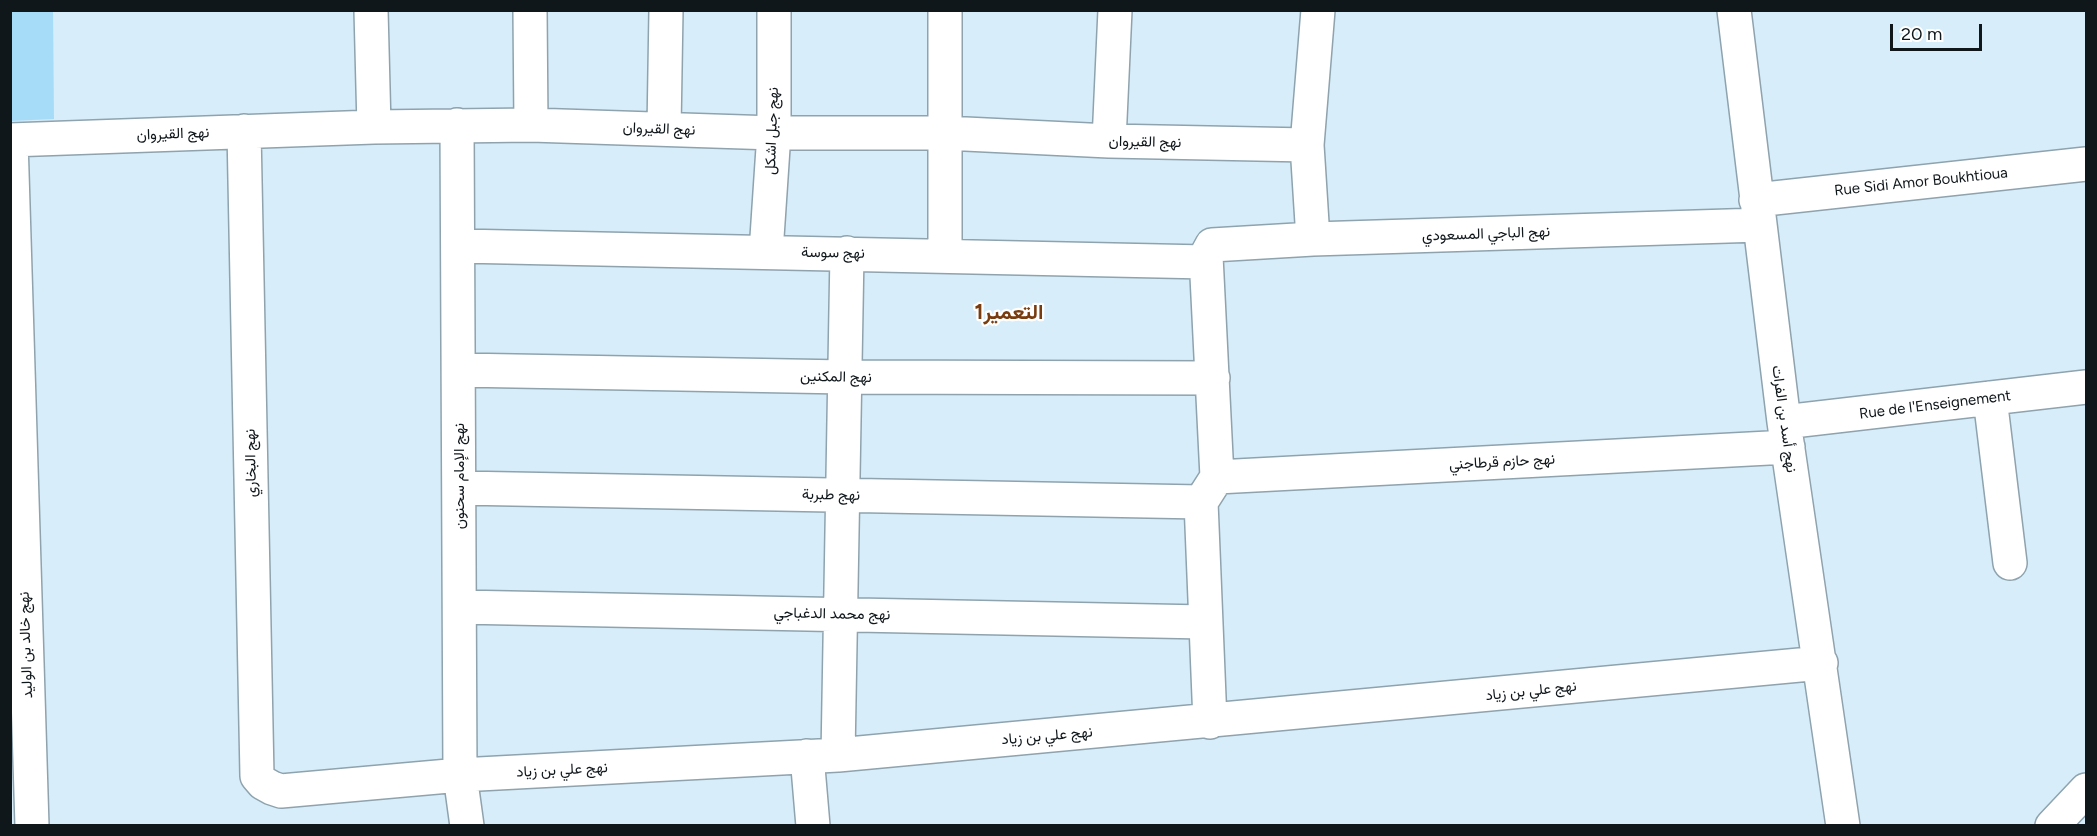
<!DOCTYPE html>
<meta charset="utf-8">
<style>
body{margin:0}
#map{position:relative;width:2097px;height:836px;overflow:hidden;background:#d7edf9;font-family:Figtree,sans-serif}
canvas{display:block}
.frame{position:absolute;inset:0;border:12px solid #10171b;pointer-events:none}
.scale{position:absolute;left:1890px;top:24px;width:92px;height:27px;box-sizing:border-box;border:3px solid #10171b;border-top:0;padding-left:8px;font-size:18px;line-height:21px;white-space:nowrap;color:#10171b;-webkit-text-stroke:4px #fff;paint-order:stroke}
</style>
<div id="map">
<canvas width="2097" height="836"></canvas>
<div class="frame"></div>
<div class="scale">20 m</div>
</div>
<script>
const c = document.querySelector('canvas').getContext('2d');
c.lineJoin = 'round';
function fill(path, color) { c.fillStyle = color; c.fill(path, 'evenodd'); }
const shape = rows => new Path2D(rows.map(r => 'M' + r).join(''));
function strokePath(path, color, width, dash) { c.strokeStyle = color; c.lineWidth = width; c.lineCap = dash ? 'butt' : 'round'; c.setLineDash(dash || []); c.stroke(path); }
function label(font, color, halo, rows, align = 'center') {
  c.font = font + ' Figtree,Vazirmatn,sans-serif'; c.lineWidth = 4.5; c.setLineDash([]); c.textBaseline = 'middle'; c.strokeStyle = halo; c.fillStyle = color; for (const [text, x, y, turn = 0] of rows) {
    c.save(); c.translate(x, y); c.rotate((+turn || 0) * Math.PI / 180); c.textAlign = isNaN(turn) ? turn : align; if (halo) c.strokeText(text, 0, 0); c.fillText(text, 0, 0); c.restore();
  }
}
const green = shape([
 [11,10,53,11,54,119,11,121]
]);
const minor = shape([
 [371,10,374,127],
 [530,10,531,125],
 [1734,10,1784,422,1843,826],
 [457,125,460,775,467,826],
 [664,129,666,10],
 [244,131,257,776,263,783,272,788,281,791,460,775,838,755,1821,663],
 [10,140,374,127,531,125,774,133,945,133,1109,141,1307,145],
 [11,140,32,826],
 [1109,141,1115,10],
 [1756,200,2086,164],
 [1313,239,1307,145,1318,10],
 [460,246,1206,262],
 [766,252,774,133,774,10],
 [945,255,945,10],
 [460,370,845,377,1213,378],
 [1990,398,2010,563],
 [1784,422,2086,387],
 [1217,477,1788,447],
 [460,488,1201,502],
 [460,607,1204,622],
 [1210,722,1201,502,1217,477,1206,256,1212,245,1313,239,1760,225],
 [838,755,847,253],
 [807,756,813,826],
 [2052,826,2086,790]
]);
const streetNames = [
 ["نهج القيروان",659,129,2],
 ["نهج جبل اشكل",772,131,-88],
 ["نهج القيروان",173,134,-2],
 ["نهج القيروان",1145,142,1],
 ["Rue Sidi Amor Boukhtioua",1921,182,-6],
 ["نهج الباجي المسعودي",1486,234,-2],
 ["نهج سوسة",833,253,1],
 ["نهج المكنين",836,377,1],
 ["Rue de l'Enseignement",1935,405,-7],
 ["نهج أسد بن الفرات",1784,419,82],
 ["نهج حازم قرطاجني",1502,462,-3],
 ["نهج البخاري",251,463,-91],
 ["نهج الإمام سحنون",460,476,-90],
 ["نهج طبربة",831,495,1],
 ["نهج محمد الدغباجي",832,614,1],
 ["نهج خالد بن الوليد",26,645,-92],
 ["نهج علي بن زياد",1531,691,-6],
 ["نهج علي بن زياد",1047,736,-5],
 ["نهج علي بن زياد",562,770,-3]
];
const districtNames = [
 ["التعمير1",1009,313]
];
fill(green, '#a7dcf9');
strokePath(minor, '#8ea3ae', 36);
strokePath(minor, '#fff', 33);
label('15px', '#10171b', '#fff', streetNames);
label('bold 21px', '#783c0f', '#fff', districtNames);
</script>
